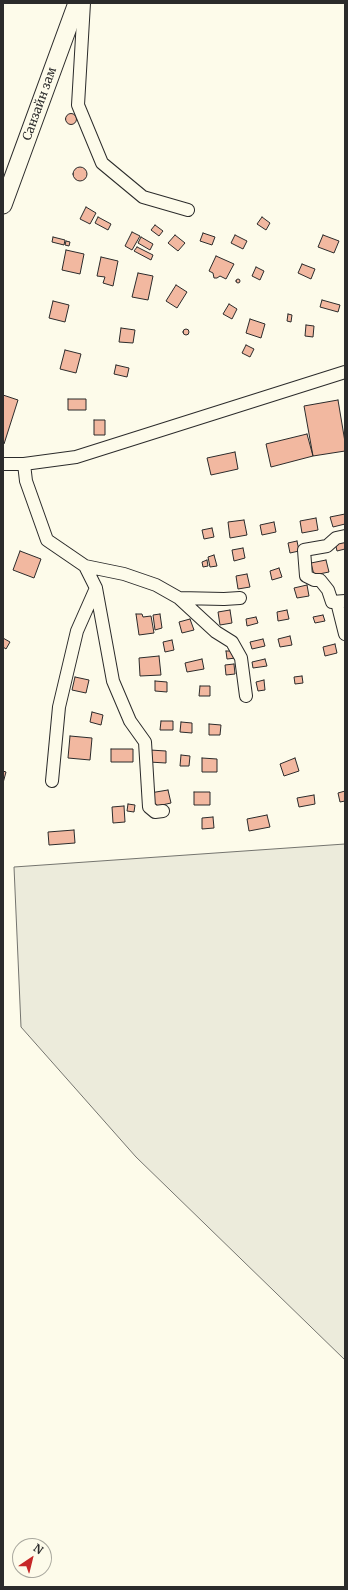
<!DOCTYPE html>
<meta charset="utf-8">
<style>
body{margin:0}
#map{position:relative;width:348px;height:1590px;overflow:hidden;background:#fdfbea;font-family:Merriweather,serif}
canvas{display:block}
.frame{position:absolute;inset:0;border:4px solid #2b2b2b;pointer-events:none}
.north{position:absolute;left:12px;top:1538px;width:40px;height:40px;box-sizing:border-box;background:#fdfbea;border:1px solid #a9a89e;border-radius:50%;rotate:35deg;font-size:11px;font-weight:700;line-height:16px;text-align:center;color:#2b2b2b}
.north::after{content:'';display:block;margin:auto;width:14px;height:18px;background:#c62828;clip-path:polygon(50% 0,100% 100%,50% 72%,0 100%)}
</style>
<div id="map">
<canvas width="348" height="1590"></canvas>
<div class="frame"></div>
<div class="north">N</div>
</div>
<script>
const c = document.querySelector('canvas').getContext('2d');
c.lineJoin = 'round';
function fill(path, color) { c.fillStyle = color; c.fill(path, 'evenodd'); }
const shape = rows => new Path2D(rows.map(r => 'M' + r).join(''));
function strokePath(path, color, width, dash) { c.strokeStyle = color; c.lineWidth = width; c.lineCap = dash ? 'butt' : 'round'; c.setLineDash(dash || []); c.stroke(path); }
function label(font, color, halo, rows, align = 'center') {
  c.font = font + ' Merriweather,serif'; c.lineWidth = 3; c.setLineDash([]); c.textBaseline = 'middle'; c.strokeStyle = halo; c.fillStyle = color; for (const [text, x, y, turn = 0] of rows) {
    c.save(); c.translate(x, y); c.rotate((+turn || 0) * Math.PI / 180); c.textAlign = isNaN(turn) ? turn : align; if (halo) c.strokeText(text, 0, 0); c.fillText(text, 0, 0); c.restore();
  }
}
const green = shape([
 [345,844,345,1360,136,1157,21,1027,14,867,345,844]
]);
const building = shape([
 '65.5 119a5.5 5.5 0 1 1 11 0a5.5 5.5 0 1 1-11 0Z',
 '73 174a7 7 0 1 1 14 0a7 7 0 1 1-14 0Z',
 [86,207,96,213,90,224,80,219,86,207],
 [98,217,111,224,108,230,95,223,98,217],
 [262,217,270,223,266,230,257,224,262,217],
 [155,225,163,231,159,236,151,230,155,225],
 [132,232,140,236,132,250,125,246,132,232],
 [203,233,215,237,212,245,200,241,203,233],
 [175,235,185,243,178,251,168,243,175,235],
 [235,235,247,241,243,249,231,243,235,235],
 [323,235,339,241,334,253,318,247,323,235],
 [53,237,65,240,64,245,52,242,53,237],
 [141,237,153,244,150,250,138,243,141,237],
 [66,241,70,242,69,246,65,245,66,241],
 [137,247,153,255,151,260,134,251,137,247],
 [66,250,84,254,80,274,62,270,66,250],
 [216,256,234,264,226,279,220,276,217,278,214,278,213,273,209,271,216,256],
 [101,257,118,261,113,286,103,283,105,277,97,276,101,257],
 [302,264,315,269,311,279,298,273,302,264],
 [256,267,264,271,260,280,252,276,256,267],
 [138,273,153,276,148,300,132,297,138,273],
 '236 281a2 2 0 1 1 4 0a2 2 0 1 1-4 0Z',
 [176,285,187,292,177,308,166,301,176,285],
 [322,300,340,305,338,312,320,307,322,300],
 [53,301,69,305,65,322,49,318,53,301],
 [229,304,237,309,232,319,223,314,229,304],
 [288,314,292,315,291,322,287,321,288,314],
 [250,319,265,324,261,338,246,333,250,319],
 [306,325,314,326,313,337,305,336,306,325],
 [121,328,135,330,133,343,119,342,121,328],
 '183 332a3 3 0 1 1 6 0a3 3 0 1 1-6 0Z',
 [246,345,254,349,250,357,242,353,246,345],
 [65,350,81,354,76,373,60,369,65,350],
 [116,365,129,368,127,377,114,374,116,365],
 [3,395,18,400,4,444,3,444,3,395],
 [68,399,86,399,86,410,68,410,68,399],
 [338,400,345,442,345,451,313,456,304,406,338,400],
 [94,420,105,420,105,435,94,435,94,420],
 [307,434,313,456,271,467,266,444,307,434],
 [235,452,238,469,211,475,207,458,235,452],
 [345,514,345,524,333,527,330,517,345,514],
 [316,518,318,530,302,533,300,521,316,518],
 [244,520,247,535,230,538,228,522,244,520],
 [274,522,276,532,262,535,260,525,274,522],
 [212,528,214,537,204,539,202,530,212,528],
 [345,540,345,549,337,551,335,542,345,540],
 [297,541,299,551,290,553,288,543,297,541],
 [243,548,245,558,234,561,232,550,243,548],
 [20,551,41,559,34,578,13,570,20,551],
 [214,555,217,566,210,567,208,557,214,555],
 [207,560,208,566,203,567,202,562,207,560],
 [326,560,329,572,314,575,311,563,326,560],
 [279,568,282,577,272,580,270,571,279,568],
 [247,574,250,587,238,589,236,576,247,574],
 [307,585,309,596,297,598,294,588,307,585],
 [230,610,232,623,220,625,218,612,230,610],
 [287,610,289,619,278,621,277,612,287,610],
 [136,614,142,614,143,617,151,616,154,633,139,635,136,614],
 [160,614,162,628,155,630,153,615,160,614],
 [323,615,325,621,315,623,313,617,323,615],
 [256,617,258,623,247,626,246,619,256,617],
 [190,619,194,630,182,633,179,622,190,619],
 [290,636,292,645,280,647,278,639,290,636],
 [3,638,10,642,6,649,3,647,3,638],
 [263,639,265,646,252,649,250,642,263,639],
 [172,640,174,650,165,652,163,642,172,640],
 [335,644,337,653,325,656,323,647,335,644],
 [226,651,235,651,236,658,227,659,226,651],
 [159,656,161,675,140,676,139,658,159,656],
 [202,659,204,669,187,672,185,663,202,659],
 [265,659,267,666,253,668,252,662,265,659],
 [234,664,235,674,226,675,225,665,234,664],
 [302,676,303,683,295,684,294,677,302,676],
 [75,677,89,680,86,693,72,690,75,677],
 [264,680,265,690,258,691,256,682,264,680],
 [155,681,167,682,167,692,155,691,155,681],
 [200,686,210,686,210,696,199,696,200,686],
 [92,712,103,715,101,725,90,722,92,712],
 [161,721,173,721,173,730,160,730,161,721],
 [181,722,192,723,192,733,180,732,181,722],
 [209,724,221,725,220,735,209,735,209,724],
 [70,736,92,738,90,760,68,758,70,736],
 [111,749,133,749,133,762,111,762,111,749],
 [150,750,166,751,166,763,149,762,150,750],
 [181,755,190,756,189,766,180,766,181,755],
 [202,758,217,759,217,772,202,772,202,758],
 [295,758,299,771,284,776,280,764,295,758],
 [3,771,6,772,3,783,3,771],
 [168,790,171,803,153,807,150,793,168,790],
 [345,791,345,801,340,802,338,793,345,791],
 [194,792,210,792,210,805,194,805,194,792],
 [314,795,315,804,299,807,297,798,314,795],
 [128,804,135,805,134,812,127,811,128,804],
 [124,806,125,822,113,823,112,807,124,806],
 [267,815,270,827,249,831,247,819,267,815],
 [213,817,214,828,202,829,202,818,213,817],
 [74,830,75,843,49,845,48,832,74,830]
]);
const minor = shape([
 [84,3,78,105,102,163,143,197,188,210],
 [3,464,24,464,76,457,345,372],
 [24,464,26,481,47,540,85,566,96,588,113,681,130,721,145,742,149,807,155,812,163,811],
 [345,536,336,538,327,546,304,550,306,576,314,580,320,580,328,590,332,602,345,601],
 [85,566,124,574,156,585,179,598,216,632,232,642,241,658,246,696],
 [179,598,224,599,240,598],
 [337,602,345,634],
 [52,781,59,707,77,631,96,588]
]);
const secondary = shape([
 [3,205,77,3]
]);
const fence = shape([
 [345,208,345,210]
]);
const streetNames = [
 ["Санзайн зам",40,104,-70]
];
fill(green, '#ecebdb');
strokePath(green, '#74746e', 1);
fill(building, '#f2b8a0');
strokePath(building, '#2b2b2b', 1);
strokePath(minor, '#2b2b2b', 14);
strokePath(secondary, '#2b2b2b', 19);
strokePath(minor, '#fdfbea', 12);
strokePath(secondary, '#fdfbea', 17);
strokePath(fence, '#2b2b2b', 1, [5, 2]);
label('12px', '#2b2b2b', '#fdfbea', streetNames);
</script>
